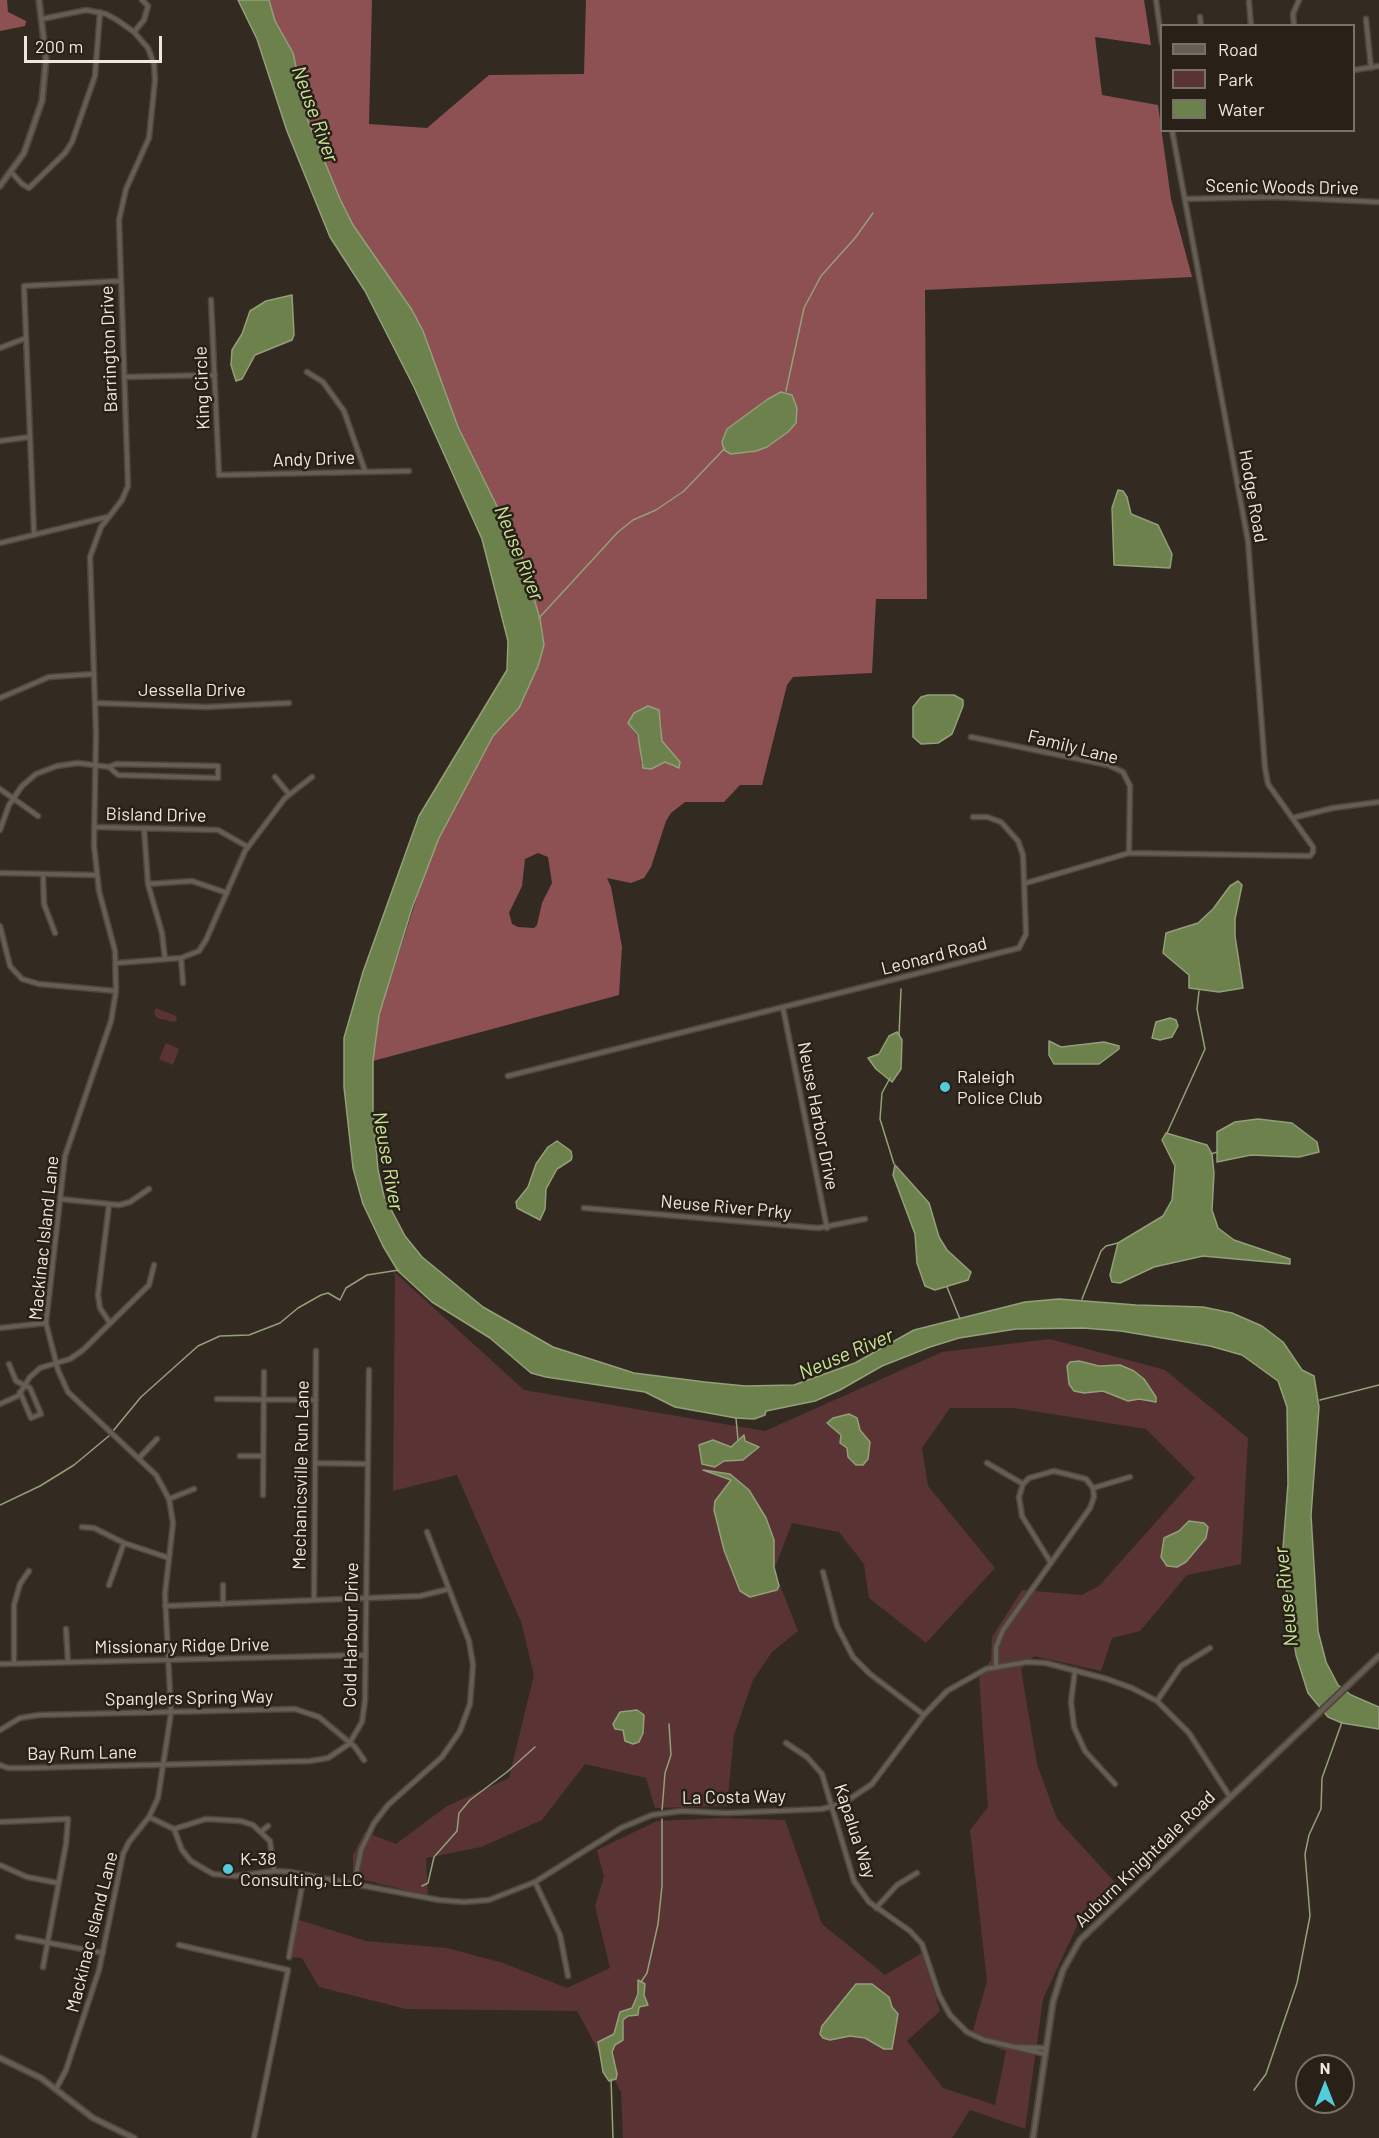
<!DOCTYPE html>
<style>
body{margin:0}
#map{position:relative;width:1379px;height:2138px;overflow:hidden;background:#332b22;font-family:Barlow,sans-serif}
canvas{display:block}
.legend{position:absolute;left:1160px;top:24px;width:195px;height:108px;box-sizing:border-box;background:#292118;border:2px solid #777169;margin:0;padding:8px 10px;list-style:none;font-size:18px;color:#ede8e2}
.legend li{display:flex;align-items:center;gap:12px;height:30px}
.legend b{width:30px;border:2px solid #777169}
.north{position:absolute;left:1295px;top:2054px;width:60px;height:60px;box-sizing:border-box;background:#292118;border:2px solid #777169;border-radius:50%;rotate:0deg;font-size:16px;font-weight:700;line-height:24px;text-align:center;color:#ede8e2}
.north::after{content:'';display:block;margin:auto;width:21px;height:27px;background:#53cbdb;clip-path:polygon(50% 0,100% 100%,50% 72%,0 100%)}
.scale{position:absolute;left:24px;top:36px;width:138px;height:27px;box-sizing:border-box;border:3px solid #ede8e2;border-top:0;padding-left:8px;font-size:18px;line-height:21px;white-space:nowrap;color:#ede8e2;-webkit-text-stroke:4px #292118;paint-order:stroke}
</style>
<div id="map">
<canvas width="1379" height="2138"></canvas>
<ul class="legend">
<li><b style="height:8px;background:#665d53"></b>Road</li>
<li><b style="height:16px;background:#5a3335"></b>Park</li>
<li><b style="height:16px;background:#6c814c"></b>Water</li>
</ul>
<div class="north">N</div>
<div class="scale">200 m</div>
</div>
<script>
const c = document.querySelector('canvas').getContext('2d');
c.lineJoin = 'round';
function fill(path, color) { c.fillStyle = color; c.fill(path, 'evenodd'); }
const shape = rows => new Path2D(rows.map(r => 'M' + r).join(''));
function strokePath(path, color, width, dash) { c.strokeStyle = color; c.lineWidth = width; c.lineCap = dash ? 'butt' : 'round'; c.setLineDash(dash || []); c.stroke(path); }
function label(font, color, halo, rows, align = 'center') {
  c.font = font + ' Barlow,sans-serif'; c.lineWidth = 5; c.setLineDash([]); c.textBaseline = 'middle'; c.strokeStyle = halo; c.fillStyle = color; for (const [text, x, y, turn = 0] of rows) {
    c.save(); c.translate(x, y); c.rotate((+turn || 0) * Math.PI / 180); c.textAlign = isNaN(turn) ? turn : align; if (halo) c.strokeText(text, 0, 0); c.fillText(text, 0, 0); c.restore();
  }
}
const green = shape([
 [156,1008,176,1016,177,1020,174,1022,157,1018,154,1013],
 [166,1043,179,1049,173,1065,159,1059],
 [391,1269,524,1390,765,1431,942,1352,1050,1339,1165,1370,1248,1438,1241,1564,1187,1575,1140,1631,1112,1638,1101,1671,1034,1656,1021,1669,1037,1764,1057,1819,1123,1891,1082,1915,1043,1999,1025,2129,970,2110,952,2138,623,2138,621,2092,577,2011,406,2009,319,1987,302,1958,291,1957,296,1919,366,1941,447,1948,503,1963,567,1988,610,1968,595,1906,604,1877,597,1850,657,1821,721,1818,785,1820,822,1924,885,1975,922,1953,940,2011,907,2041,943,2088,995,2105,1006,2051,971,2038,987,1981,970,1830,988,1807,979,1676,991,1660,992,1637,1022,1590,1082,1595,1099,1586,1195,1478,1146,1429,1014,1408,950,1408,922,1448,928,1486,995,1568,926,1643,869,1598,864,1564,839,1532,792,1523,774,1570,798,1631,772,1652,753,1680,734,1735,727,1806,655,1808,646,1778,585,1764,542,1820,481,1847,426,1858,428,1896,353,1877,353,1855,365,1832,396,1844,447,1806,509,1778,534,1675,521,1622,457,1475,393,1491,395,1275]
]);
const forest = shape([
 [0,0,7,0,8,12,26,21,25,26,0,31],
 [269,0,372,0,369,124,427,128,489,75,584,74,586,0,1144,0,1151,45,1095,37,1102,95,1158,105,1171,199,1192,277,925,290,927,599,876,599,872,673,793,677,787,685,762,785,740,785,724,802,685,802,671,813,666,821,651,867,644,878,631,883,607,878,611,887,622,947,619,995,373,1061,379,1015,427,866,439,838,493,736,519,708,538,666,544,645,540,619,522,557,458,427,423,331,412,310,353,225,340,199,308,121,293,53,275,21],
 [661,720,662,741,680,762,674,767,665,762,655,766,641,764,640,740,632,729],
 [538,853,548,857,552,883,542,903,537,925,534,928,518,927,512,924,509,913,522,886,525,859]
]);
const water = shape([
 [238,0,269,0,275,21,293,53,308,121,340,199,353,225,412,310,423,331,458,427,522,557,540,619,544,645,538,666,519,708,493,736,439,838,412,908,379,1015,373,1061,373,1112,378,1170,384,1196,405,1236,422,1257,483,1307,553,1347,634,1373,705,1382,745,1386,794,1385,855,1363,914,1330,1025,1302,1059,1299,1136,1305,1203,1307,1232,1313,1262,1326,1283,1342,1302,1370,1314,1376,1319,1407,1311,1515,1318,1631,1326,1662,1338,1685,1351,1695,1379,1707,1379,1729,1342,1723,1328,1717,1308,1693,1296,1655,1282,1561,1288,1484,1287,1407,1278,1381,1242,1355,1210,1346,1121,1331,1083,1328,1016,1329,959,1338,930,1347,882,1366,840,1390,815,1401,766,1411,765,1415,754,1419,736,1418,675,1407,645,1392,546,1377,531,1373,490,1338,432,1302,398,1271,383,1246,363,1204,353,1168,344,1087,344,1038,363,972,419,816,507,670,508,641,482,539,414,387,365,291,330,237,287,131,257,39,238,0],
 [292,295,294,335,292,340,255,355,242,379,236,381,231,365,232,350,242,334,250,311,266,301,292,295],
 [781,392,792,395,797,408,796,423,788,432,767,447,756,451,731,454,724,450,722,442,727,429,768,399,781,392],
 [1118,490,1123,491,1127,497,1131,514,1158,525,1172,554,1170,568,1114,565,1112,508,1118,490],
 [928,695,954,695,963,700,963,706,952,734,938,743,921,744,913,737,913,707,921,697,928,695],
 [648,706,659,710,662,741,680,762,679,768,665,762,651,769,643,768,638,735,628,723,634,713,648,706],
 [1238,881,1242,885,1235,919,1235,936,1243,988,1219,992,1189,988,1189,975,1163,953,1166,933,1198,923,1213,909,1230,886,1238,881],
 [1170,1018,1176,1020,1178,1026,1172,1037,1160,1040,1152,1038,1156,1022,1170,1018],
 [897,1032,902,1040,901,1069,892,1082,876,1069,868,1058,879,1054,889,1036,897,1032],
 [1049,1041,1061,1047,1104,1042,1119,1046,1119,1049,1099,1064,1054,1064,1049,1055,1049,1041],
 [1258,1119,1292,1123,1317,1142,1319,1152,1299,1157,1251,1155,1217,1162,1217,1132,1235,1122,1258,1119],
 [1166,1133,1207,1145,1212,1154,1214,1173,1212,1210,1218,1228,1234,1240,1290,1259,1290,1264,1203,1256,1154,1267,1120,1283,1112,1282,1110,1275,1118,1243,1163,1216,1172,1200,1175,1166,1162,1140,1166,1133],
 [557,1141,571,1151,572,1157,571,1160,557,1169,546,1189,545,1209,540,1220,517,1208,516,1202,528,1187,536,1164,548,1147,557,1141],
 [895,1165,929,1203,939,1237,947,1250,971,1272,968,1280,935,1290,925,1286,917,1263,915,1234,893,1175,895,1165],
 [1079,1361,1099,1366,1120,1365,1134,1371,1144,1379,1156,1397,1156,1402,1139,1399,1128,1401,1103,1391,1084,1393,1074,1391,1069,1384,1067,1366,1070,1362,1079,1361],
 [849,1414,857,1418,860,1430,870,1442,868,1459,863,1465,856,1465,848,1457,847,1448,840,1443,841,1435,827,1423,833,1418,849,1414],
 [744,1435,745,1441,759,1447,743,1460,724,1461,715,1467,702,1464,699,1445,713,1440,731,1447,744,1435],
 [703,1470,730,1474,749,1490,766,1518,774,1540,774,1567,779,1586,777,1590,750,1597,740,1591,724,1550,714,1510,715,1501,731,1480,703,1470],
 [1189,1521,1204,1523,1208,1527,1206,1538,1186,1562,1177,1567,1167,1566,1161,1557,1164,1538,1179,1531,1189,1521],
 [637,1710,644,1715,643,1733,639,1742,633,1744,625,1741,623,1730,615,1729,613,1724,620,1712,637,1710],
 [638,1980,645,1984,644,1995,648,2005,639,2007,638,2015,628,2016,623,2020,623,2040,615,2045,612,2052,617,2074,616,2079,609,2081,603,2072,598,2042,614,2034,620,2012,632,2008,638,1994,638,1980],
 [856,1984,872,1984,889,1997,892,2007,898,2014,892,2049,884,2049,865,2038,850,2036,830,2040,823,2038,820,2034,822,2026,856,1984]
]);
const stream = shape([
 [786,391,804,308,821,276,855,238,873,213],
 [539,618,618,532,633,520,656,510,684,491,725,448],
 [899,1035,901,989],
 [890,1078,882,1093,880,1119,894,1164],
 [1167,1133,1205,1049,1197,1009,1199,991],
 [1211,1154,1217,1152],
 [947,1287,960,1319],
 [1082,1299,1101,1251,1106,1246,1118,1243],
 [1320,1400,1379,1385],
 [736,1418,738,1440],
 [113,1431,141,1397,198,1346,220,1336,249,1335,280,1323,298,1308,321,1295,328,1293,340,1300,346,1288,367,1275,399,1270],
 [0,1505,40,1486,74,1465,110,1435],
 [662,1811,665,1773,671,1755,669,1724],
 [422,1886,428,1883,434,1857,457,1831,459,1813,470,1800,507,1772,535,1747],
 [641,1982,647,1973,658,1924,662,1886,662,1819],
 [611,2079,613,2138],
 [1254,2090,1266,2074,1297,1983,1310,1916,1305,1854,1309,1835,1321,1809,1322,1778,1342,1722]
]);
const minor = shape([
 [1156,0,1162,43],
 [1249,2,1251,26],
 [1200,17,1201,26],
 [42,19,86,10,106,14,117,20,134,32,148,48,154,64,155,80,149,138,126,189,119,220,128,486,122,500,101,527,90,557,96,734,94,845,99,891,115,951,116,991,111,1021,65,1156,46,1323,58,1370,68,1392,156,1475,169,1499,173,1523,165,1594,171,1713,158,1798,149,1817,129,1842,123,1854,99,1970,66,2070,56,2089],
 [1366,19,1371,68],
 [1294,26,1293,14,1299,0],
 [134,32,144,20,148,6,142,0],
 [1354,70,1379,66],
 [12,173,22,184,29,188,65,153,72,142,95,76,100,12],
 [1185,199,1273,197,1379,202],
 [211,300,219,475,409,471],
 [0,348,26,338],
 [307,372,323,382,344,411,365,471],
 [124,377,215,375],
 [0,441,30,437],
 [34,534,24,286,120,281],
 [0,543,107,517],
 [0,698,49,677,94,674],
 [95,703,206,707,289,703],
 [971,737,1108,765,1123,772,1130,786,1129,853],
 [275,777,289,794],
 [0,789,38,816],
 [1292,818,1333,808,1379,802],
 [94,827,218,830,248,847],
 [144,828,148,884,162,933,165,959],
 [0,830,9,805,22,786,36,774,57,766,78,763,109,767,116,764,218,766,218,778,118,775,109,767],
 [0,873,96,875],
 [43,874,44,904,55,933],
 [1026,883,1129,853,1310,856,1313,852,1313,847,1268,784,1265,768,1248,541,1172,130],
 [148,884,192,881,227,893],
 [0,926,10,966,22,979,39,984,116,991],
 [181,958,183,983],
 [117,963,181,958,199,951,206,940,245,851,285,798,312,777],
 [783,1008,827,1228],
 [508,1076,1019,948,1026,934,1023,855,1018,841,1001,822,987,817,973,817],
 [60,1199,119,1205,130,1202,149,1189],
 [109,1205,98,1295,100,1308,110,1323],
 [584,1208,818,1228,865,1219],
 [0,1328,46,1323],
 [9,1364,16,1381,30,1388,41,1414,31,1418,20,1392],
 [217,1399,316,1400],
 [0,1404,18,1396,30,1377,40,1368,70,1359,83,1350,149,1285,154,1265],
 [240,1456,263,1456],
 [139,1458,157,1439],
 [315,1463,368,1464],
 [987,1463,1023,1484],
 [1093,1488,1130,1477],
 [263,1495,264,1372],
 [169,1499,194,1489],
 [82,1527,94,1528,124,1543,169,1558],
 [823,1572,837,1626,853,1657,870,1674,924,1715],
 [109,1585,124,1543],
 [223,1585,223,1604],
 [314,1600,316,1351],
 [165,1606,420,1596,449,1589],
 [66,1629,68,1662],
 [14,1663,14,1605,20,1584,29,1571],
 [0,1664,365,1655],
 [996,1665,996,1647,1003,1630,1090,1508,1094,1497,1093,1488,1086,1479,1054,1471,1029,1478,1023,1484,1019,1497,1022,1516,1051,1563],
 [1075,1670,1071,1702,1074,1727,1085,1751,1115,1784],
 [1157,1701,1181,1666,1210,1648],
 [0,1730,20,1718,39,1715,295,1709,319,1717,355,1747,364,1760],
 [786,1743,807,1757,822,1774,854,1881,869,1902,910,1931,922,1944,939,1995,950,2015,967,2032,984,2040,1045,2054],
 [0,1765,8,1768,27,1768,310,1761,328,1758,349,1744,362,1722,365,1700,369,1370],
 [149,1817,174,1829,206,1819,241,1821,253,1825,270,1841,274,1871],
 [0,1822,68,1819,66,1844,43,1967],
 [174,1829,182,1850,191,1861,213,1874,236,1876,274,1871,290,1872,439,1900,464,1902,489,1900,535,1882,621,1828,652,1815,681,1811,727,1813,822,1809,844,1803,872,1784,924,1715,947,1691,986,1669,1027,1662,1046,1663,1107,1679,1132,1688,1157,1701,1189,1733,1230,1797],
 [262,1831,268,1826],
 [0,1865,27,1877,58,1883],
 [535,1882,560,1935,568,1976],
 [354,1884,361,1850,374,1823,388,1805,442,1757,460,1731,470,1704,473,1665,469,1641,427,1532],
 [876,1908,897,1885,917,1873],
 [18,1937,103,1953],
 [179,1945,288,1970,254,2138],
 [289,1957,304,1875],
 [1014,2047,1046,2048]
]);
const tertiary = shape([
 [0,186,24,153,42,101,46,59,39,0],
 [0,2058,41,2078,93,2118,134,2138],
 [1033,2138,1053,2002,1063,1970,1080,1940,1379,1656]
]);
const markers = [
 [945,1087,6,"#53cbdb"],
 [228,1869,6,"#53cbdb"]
];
const streetNames = [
 ["Scenic Woods Drive",1282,187,1],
 ["Barrington Drive",109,349,-92],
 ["King Circle",202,388,-92],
 ["Andy Drive",314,459,-2],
 ["Hodge Road",1253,496,80],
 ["Jessella Drive",192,690],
 ["Family Lane",1073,747,14],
 ["Bisland Drive",156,815,1],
 ["Leonard Road",934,956,-14],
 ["Neuse Harbor Drive",818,1116,79],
 ["Neuse River Prky",726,1207,5],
 ["Mackinac Island Lane",44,1238,-84],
 ["Mechanicsville Run Lane",301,1475,-89],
 ["Cold Harbour Drive",351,1635,-89],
 ["Missionary Ridge Drive",182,1646,-1],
 ["Spanglers Spring Way",189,1698,-1],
 ["Bay Rum Lane",82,1753,-1],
 ["La Costa Way",734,1797,-1],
 ["Kapalua Way",855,1831,72],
 ["Auburn Knightdale Road",1145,1859,-44],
 ["Mackinac Island Lane",92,1932,-76]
];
const poiNames = [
 ["Raleigh",957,1077],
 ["Police Club",957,1098],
 ["K-38",240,1859],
 ["Consulting, LLC",240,1880]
];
const waterNames = [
 ["Neuse River",315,114,70],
 ["Neuse River",519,553,68],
 ["Neuse River",388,1161,80],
 ["Neuse River",846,1354,-23],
 ["Neuse River",1286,1597,-96]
];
fill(green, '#5a3335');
fill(forest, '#8d5153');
fill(water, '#6c814c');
strokePath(water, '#93a079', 1.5);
strokePath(stream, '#93a079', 1.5);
strokePath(minor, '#4d463f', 7);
strokePath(tertiary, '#4d463f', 8);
strokePath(minor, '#665d53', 4);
strokePath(tertiary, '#665d53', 4.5);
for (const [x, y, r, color] of markers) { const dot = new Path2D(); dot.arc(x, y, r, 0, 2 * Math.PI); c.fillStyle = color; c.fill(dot); strokePath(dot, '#292118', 2); }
label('18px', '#ede8e2', '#292118', streetNames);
label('18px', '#ede8e2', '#292118', poiNames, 'left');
label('italic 20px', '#c8e897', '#292118', waterNames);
</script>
